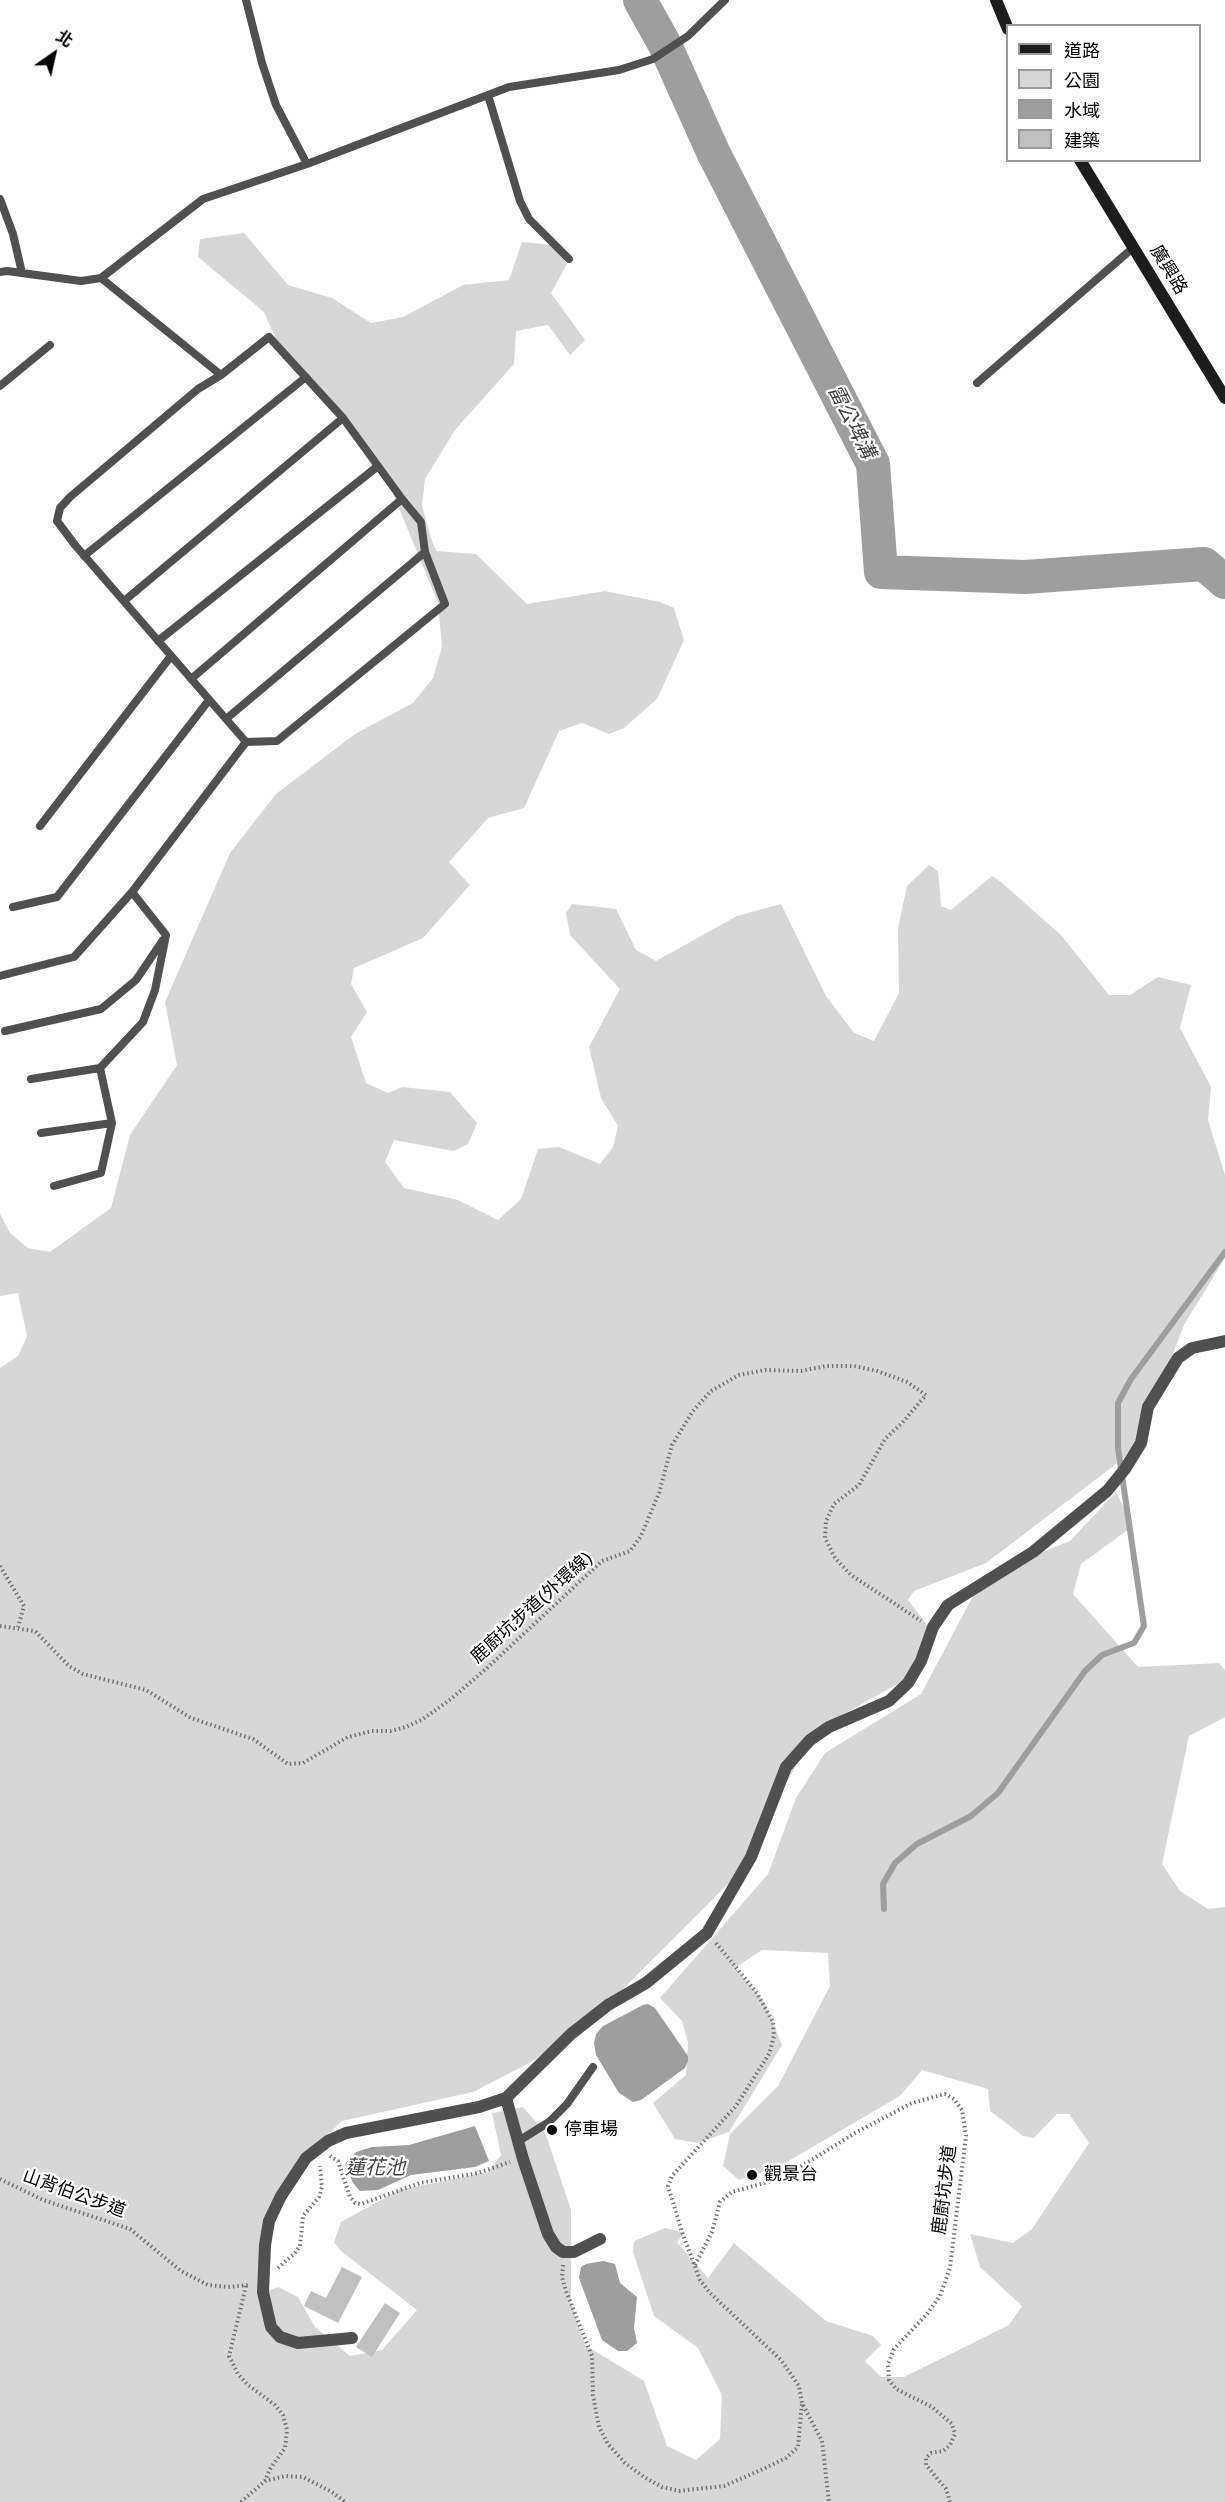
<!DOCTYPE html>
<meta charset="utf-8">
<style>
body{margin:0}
#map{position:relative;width:1225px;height:2502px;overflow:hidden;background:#fff;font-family:Arial,"Noto Sans TC",sans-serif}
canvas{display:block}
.legend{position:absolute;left:1006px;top:24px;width:195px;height:138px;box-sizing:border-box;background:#fff;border:2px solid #999;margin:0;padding:8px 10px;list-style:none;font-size:18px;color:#000}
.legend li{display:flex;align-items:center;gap:12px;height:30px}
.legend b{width:30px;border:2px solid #999}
.north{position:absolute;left:24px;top:24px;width:60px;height:60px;-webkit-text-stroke:4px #fff;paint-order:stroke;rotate:34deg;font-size:16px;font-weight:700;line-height:24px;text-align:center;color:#000}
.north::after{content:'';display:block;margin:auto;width:21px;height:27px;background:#000;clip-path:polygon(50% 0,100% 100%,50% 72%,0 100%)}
</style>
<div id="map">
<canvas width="1225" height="2502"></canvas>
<ul class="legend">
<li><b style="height:8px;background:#1d1d1d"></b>道路</li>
<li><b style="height:16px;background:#d7d7d7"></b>公園</li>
<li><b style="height:16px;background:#9e9e9e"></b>水域</li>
<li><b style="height:16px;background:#c0c0c0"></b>建築</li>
</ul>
<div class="north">北</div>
</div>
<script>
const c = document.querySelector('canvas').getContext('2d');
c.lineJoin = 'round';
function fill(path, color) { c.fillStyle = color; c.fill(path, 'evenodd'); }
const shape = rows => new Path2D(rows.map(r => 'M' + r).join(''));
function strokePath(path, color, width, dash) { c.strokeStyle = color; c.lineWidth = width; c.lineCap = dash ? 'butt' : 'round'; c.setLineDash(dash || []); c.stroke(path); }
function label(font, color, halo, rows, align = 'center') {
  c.font = font + ' Arial,"Noto Sans TC",sans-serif'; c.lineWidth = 4.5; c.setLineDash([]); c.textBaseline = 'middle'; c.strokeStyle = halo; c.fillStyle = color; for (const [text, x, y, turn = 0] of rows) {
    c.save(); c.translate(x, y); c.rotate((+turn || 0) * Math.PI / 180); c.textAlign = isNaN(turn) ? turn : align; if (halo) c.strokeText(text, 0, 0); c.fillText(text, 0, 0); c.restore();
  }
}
const green = shape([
 [244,233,288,285,332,298,371,323,403,317,463,285,509,280,522,242,553,245,567,264,551,293,585,340,570,355,548,325,516,331,514,364,455,430,425,479,422,506,433,544,437,551,476,554,527,604,605,591,660,602,674,608,684,640,657,699,624,728,609,734,582,723,559,731,524,808,488,818,449,862,470,885,423,938,354,968,351,984,367,1012,351,1037,366,1083,388,1093,402,1087,450,1092,477,1123,468,1144,454,1151,394,1140,385,1162,404,1188,458,1200,498,1220,521,1199,538,1149,559,1147,600,1164,613,1147,618,1126,601,1098,589,1047,620,989,570,935,566,913,572,904,616,909,636,950,656,961,737,916,781,904,826,996,854,1033,874,1041,899,993,898,928,907,886,929,865,938,871,941,906,951,910,992,876,1001,882,1061,935,1109,995,1130,995,1158,977,1191,985,1180,1028,1211,1087,1208,1120,1225,1175,1225,1258,1184,1325,1145,1426,1124,1458,986,1563,914,1591,908,1600,933,1633,914,1675,817,1729,730,1882,605,2007,533,2061,473,2092,342,2121,295,2167,274,2206,268,2291,278,2287,298,2297,315,2327,350,2356,382,2350,417,2310,341,2251,334,2242,341,2222,399,2190,488,2172,501,2155,492,2113,523,2107,545,2132,571,2210,571,2302,585,2345,644,2381,667,2446,696,2460,720,2439,722,2395,698,2348,654,2316,633,2252,634,2241,665,2228,685,2233,677,2242,708,2278,734,2243,826,2321,873,2336,881,2345,865,2361,881,2377,904,2377,1009,2325,1022,2306,980,2267,970,2234,1013,2243,1032,2229,1089,2143,1069,2114,1057,2114,1034,2138,1023,2136,990,2111,988,2089,922,2070,900,2096,780,2166,739,2180,723,2166,730,2134,778,2086,830,1986,828,1953,762,1950,735,1968,765,2003,782,2045,729,2132,697,2143,675,2139,653,2103,686,2075,688,2042,682,2021,660,1998,768,1874,796,1798,825,1753,921,1694,972,1598,1015,1563,1070,1541,1116,1492,1133,1526,1081,1564,1073,1594,1138,1667,1219,1663,1225,1670,1225,1717,1189,1736,1162,1864,1180,1891,1208,1909,1225,1907,1225,2502,0,2502,0,1368,18,1356,27,1336,18,1293,0,1296,0,1214,10,1233,28,1248,50,1252,111,1208,130,1135,177,1065,165,1002,230,853,276,794,355,734,413,703,433,678,442,647,438,603,380,462,285,360,264,312,198,257,200,239]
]);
const water = shape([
 [648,2004,655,2008,688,2056,688,2061,685,2068,641,2100,633,2102,619,2093,596,2055,594,2043,596,2034,603,2026,643,2005],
 [475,2126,489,2161,475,2167,411,2175,378,2190,360,2191,353,2183,345,2164,356,2152,372,2147,409,2145],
 [603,2261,615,2264,620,2283,637,2297,634,2328,637,2343,627,2351,618,2351,602,2340,579,2278,581,2267,586,2264]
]);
const stream = shape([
 [884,1909,883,1884,895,1863,917,1844,971,1816,998,1793,1085,1671,1102,1655,1134,1643,1144,1626,1118,1448,1118,1403,1131,1379,1225,1252]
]);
const river = shape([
 [640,0,665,45,714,154,873,464,881,572,1025,577,1204,564,1225,582]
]);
const building = shape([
 [342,2267,362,2277,338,2323,304,2306,311,2291,326,2298],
 [385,2303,400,2313,372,2357,356,2347]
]);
const path = shape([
 [0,1566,24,1606,18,1627],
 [0,1626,35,1631,69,1666,83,1674,146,1690,191,1718,253,1739,288,1764,303,1763,348,1737,372,1731,391,1731,406,1727,423,1719,451,1699,487,1668,602,1561,630,1551,641,1536,659,1493,672,1445,693,1411,711,1391,739,1375,765,1370,801,1371,826,1366,854,1366,877,1371,907,1382,926,1395,902,1423,885,1439,859,1485,834,1504,826,1521,825,1538,835,1558,851,1575,921,1621],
 [716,1943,757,1993,773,2022,774,2036,769,2054,736,2106,672,2176,668,2186,682,2232,700,2280,710,2293,781,2360,799,2386,802,2403,822,2441,829,2502],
 [330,2156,338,2161,350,2197,355,2203,361,2204,420,2183,478,2173,510,2162],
 [0,2179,43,2200,130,2229,181,2271,208,2285,228,2287,249,2285],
 [563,2265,562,2277,566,2291,592,2356,593,2395,599,2427,608,2444,625,2463,644,2477,662,2487,679,2491,724,2486,761,2470,786,2458,798,2447,802,2403],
 [695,2265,712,2232,720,2202,732,2192,775,2180,792,2172,855,2133,912,2103,945,2094,954,2099,962,2110,966,2136,950,2268,940,2296,927,2314,894,2349,888,2364,889,2380,896,2389,932,2407,952,2424,955,2434,950,2445,943,2451,931,2453,926,2458,926,2465,946,2489,950,2502],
 [278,2268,295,2253,300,2246,303,2216,319,2197,322,2187,320,2166],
 [246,2286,229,2356,238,2374,248,2385,275,2405,283,2415,287,2430,285,2448,270,2469,265,2481],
 [241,2502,265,2481,285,2476,303,2477,332,2492,345,2502]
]);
const lane = shape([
 [246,0,262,63,276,105,307,164],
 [488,95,520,201,529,219,569,259],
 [0,199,13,234,22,273],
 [0,272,7,271,81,281,101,278,203,199,307,164,509,87,619,70,653,59,688,36,725,0],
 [101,278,221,375],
 [977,383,1134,247],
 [0,386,50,345],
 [84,556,306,377],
 [124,601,343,418],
 [158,641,378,466],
 [191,679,402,499],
 [226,719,425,552],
 [40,826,171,656],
 [13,907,57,897,209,700],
 [0,976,74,957,132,892],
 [5,1031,101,1009,136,980,163,940],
 [31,1079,100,1068],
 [41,1133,112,1123],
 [54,1186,101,1173,112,1123,100,1068,143,1022,155,990,166,935,132,892,246,742,75,545,57,521,60,508,70,497,198,389,221,375,269,337,343,418,402,499,421,522,425,552,445,604,277,741,246,742],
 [517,2142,549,2122,567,2104,593,2067]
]);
const street = shape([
 [506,2098,523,2159,548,2234,556,2247,563,2252,574,2252,600,2239],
 [352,2338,298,2343,280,2337,271,2327,263,2292,265,2245,269,2221,281,2196,306,2158,328,2141,346,2133,479,2107,506,2098,571,2034,608,2005,646,1983,707,1933,751,1857,786,1767,810,1740,829,1727,889,1701,908,1683,921,1661,933,1627,948,1605,1033,1552,1107,1491,1125,1469,1141,1443,1148,1407,1178,1358,1192,1348,1225,1341]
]);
const secondary = shape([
 [996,0,1008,29],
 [1080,160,1225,398]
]);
const markers = [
 [552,2130,6,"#000"],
 [752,2175,6,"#000"]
];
const streetNames = [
 ["廣興路",1168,270,59],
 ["鹿廚坑步道(外環線)",532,1608,-42],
 ["鹿廚坑步道",945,2190,-83],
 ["山背伯公步道",74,2194,20]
];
const poiNames = [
 ["停車場",564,2130],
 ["觀景台",764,2175]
];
const waterNames = [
 ["雷公埤溝",851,422,63],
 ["蓮花池",375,2168]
];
fill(green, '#d7d7d7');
fill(water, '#9e9e9e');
strokePath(stream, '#9e9e9e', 6);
strokePath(river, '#9e9e9e', 34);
fill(building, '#c0c0c0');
strokePath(path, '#727272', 4, [1.5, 3]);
strokePath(lane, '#505050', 8);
strokePath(street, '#505050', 12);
strokePath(secondary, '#1d1d1d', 12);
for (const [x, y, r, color] of markers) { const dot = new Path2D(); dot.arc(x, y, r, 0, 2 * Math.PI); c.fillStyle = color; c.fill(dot); strokePath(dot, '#fff', 2); }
label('18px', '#000', '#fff', streetNames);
label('18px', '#000', '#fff', poiNames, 'left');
label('italic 20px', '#3f3f3f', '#fff', waterNames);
</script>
